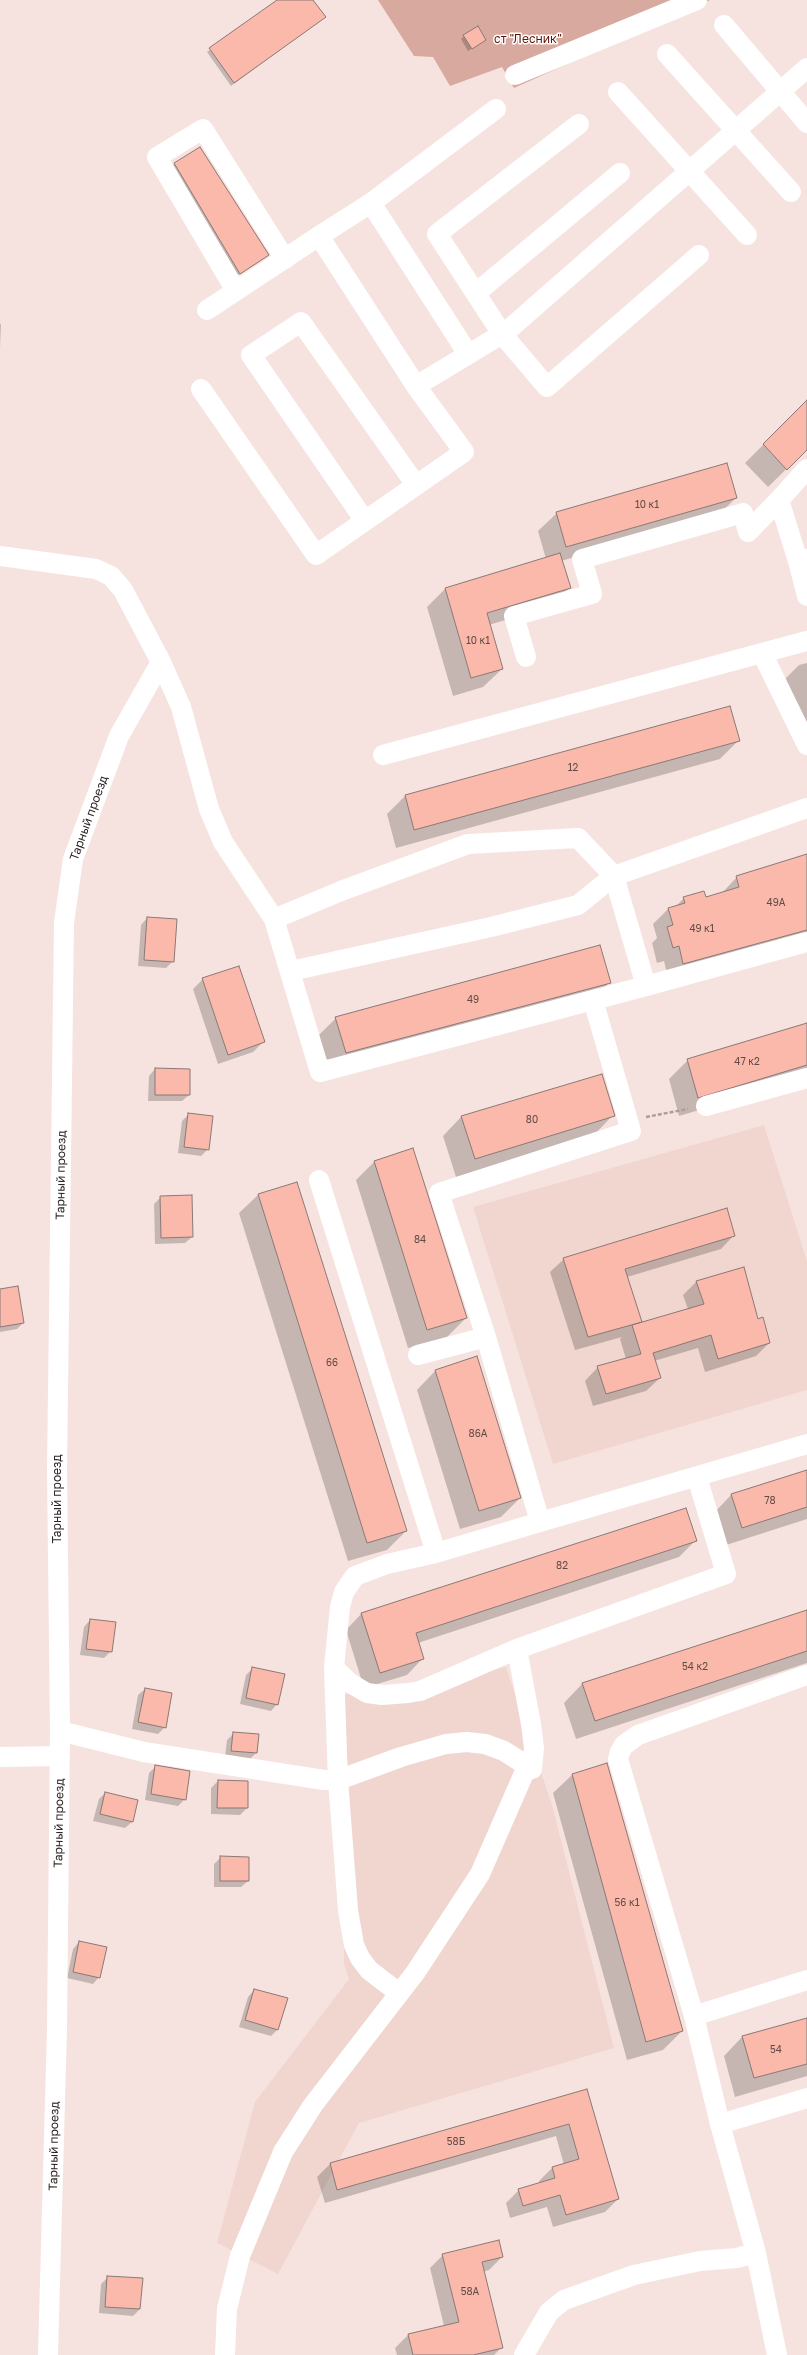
<!DOCTYPE html>
<meta charset="utf-8">
<style>
body{margin:0}
canvas{display:block;background:#f6e3df}
</style>
<canvas width="807" height="2355"></canvas>
<script>
const c = document.querySelector('canvas').getContext('2d');
c.lineJoin = 'round';
function fill(path, color) { c.fillStyle = color; c.fill(path, 'evenodd'); }
const shape = rows => new Path2D(rows.map(r => 'M' + r).join(''));
function strokePath(path, color, width, dash) { c.strokeStyle = color; c.lineWidth = width; c.lineCap = dash ? 'butt' : 'round'; c.setLineDash(dash || []); c.stroke(path); }
function label(font, color, halo, rows, align = 'center') {
  c.font = font + ' "Golos Text",sans-serif'; c.lineWidth = 3; c.setLineDash([]); c.textBaseline = 'middle'; c.strokeStyle = halo; c.fillStyle = color; for (const [text, x, y, turn = 0] of rows) {
    c.save(); c.translate(x, y); c.rotate((+turn || 0) * Math.PI / 180); c.textAlign = isNaN(turn) ? turn : align; if (halo) c.strokeText(text, 0, 0); c.fillText(text, 0, 0); c.restore();
  }
}
const built = shape([
 [764,1125,807,1261,807,1390,553,1464,473,1207],
 [506,1667,552,1805,614,2048,359,2123,278,2274,217,2243,255,2102,349,1979,344,1964,343,1695]
]);
const green = shape([
 [378,0,710,0,514,88,502,67,450,86,433,57,414,56]
]);
const shadow = shape([
 [278,0,312,0,325,17,231,86,207,52],
 [464,36,485,40,468,51,461,39],
 [174,164,268,255,265,258,237,276,171,167],
 [0,324,1,324,0,349],
 [807,401,807,449,768,487,745,463],
 [736,498,717,516,561,561,569,588,551,606,489,625,502,669,483,687,453,696,427,607,445,589,546,559,538,531,557,513],
 [807,663,807,750,782,682,799,665],
 [739,740,720,759,396,848,387,814,405,796],
 [807,855,807,939,668,978,664,961,657,963,652,943,657,938,653,924,669,908,675,907,684,898,705,898,722,893,737,877],
 [147,918,173,961,166,968,138,966,141,925],
 [203,979,263,1042,253,1052,218,1064,193,989],
 [610,982,591,1001,327,1071,317,1037,336,1018],
 [807,1024,807,1078,679,1116,669,1079,688,1060],
 [155,1069,189,1095,182,1101,148,1101,149,1076],
 [601,1076,613,1115,595,1134,456,1177,443,1136,461,1117],
 [189,1114,208,1149,201,1156,178,1153,182,1121],
 [374,1162,466,1318,447,1337,408,1348,356,1180],
 [296,1183,406,1531,387,1550,348,1561,239,1213,258,1195],
 [161,1197,192,1237,185,1243,155,1244,154,1204],
 [734,1235,721,1249,627,1277,641,1322,639,1324,688,1309,683,1295,696,1282,757,1320,769,1343,756,1356,705,1372,698,1348,654,1361,660,1378,646,1391,593,1406,585,1381,598,1367,626,1359,620,1339,622,1337,575,1350,550,1272,564,1259],
 [0,1290,23,1323,17,1329,0,1332],
 [435,1371,520,1498,501,1517,460,1529,417,1390],
 [807,1471,807,1519,723,1546,713,1514,731,1495],
 [695,1541,679,1557,418,1643,423,1658,407,1675,364,1688,346,1630,362,1613],
 [807,1611,807,1663,576,1739,564,1703,582,1684],
 [90,1620,111,1651,104,1658,80,1655,84,1627],
 [253,1668,277,1704,271,1711,240,1704,246,1675],
 [145,1689,165,1727,158,1734,132,1729,138,1695],
 [234,1733,258,1735,256,1753,249,1760,225,1757,227,1740],
 [606,1764,682,2031,663,2050,627,2060,553,1793,572,1775],
 [156,1766,185,1799,178,1806,145,1800,149,1773],
 [218,1781,247,1782,247,1808,240,1815,211,1814,211,1788],
 [105,1793,137,1801,132,1822,125,1828,93,1821,99,1799],
 [221,1857,248,1881,241,1887,214,1887,214,1864],
 [79,1942,99,1977,93,1984,67,1978,73,1949],
 [254,1990,278,2029,271,2036,239,2027,248,1997],
 [807,2019,807,2076,735,2097,724,2056,742,2037],
 [586,2090,618,2199,605,2212,553,2227,547,2207,510,2218,506,2203,519,2190,540,2183,539,2181,552,2168,564,2165,556,2136,325,2203,317,2177,330,2164],
 [443,2255,502,2257,489,2270,483,2272,502,2347,494,2355,397,2355,395,2348,408,2335,444,2326,430,2268],
 [108,2277,140,2309,133,2316,99,2313,101,2284]
]);
const building = shape([
 [277,0,313,0,326,17,234,83,209,48,277,0],
 [478,26,486,40,472,49,463,35,478,26],
 [200,147,269,255,240,274,174,163,200,147],
 [807,400,807,450,787,470,763,444,807,400],
 [727,463,737,498,566,547,556,512,727,463],
 [560,553,571,588,487,613,503,669,471,678,445,588,560,553],
 [730,706,740,741,414,830,405,795,730,706],
 [807,854,807,930,683,964,679,946,673,948,667,927,673,925,668,908,685,903,683,897,704,891,706,897,739,887,736,876,807,854],
 [147,917,177,919,174,962,144,960,147,917],
 [600,945,611,983,346,1053,335,1017,600,945],
 [239,966,265,1042,228,1055,202,978,239,966],
 [807,1023,807,1065,698,1098,687,1059,807,1023],
 [155,1068,190,1069,190,1095,155,1095,155,1068],
 [602,1074,615,1116,475,1159,461,1116,602,1074],
 [188,1113,213,1116,209,1150,184,1147,188,1113],
 [413,1148,467,1318,427,1330,374,1161,413,1148],
 [297,1182,407,1531,367,1543,258,1194,297,1182],
 [192,1195,193,1237,161,1238,160,1196,192,1195],
 [727,1208,735,1236,625,1269,642,1322,588,1337,563,1258,727,1208],
 [744,1267,758,1319,763,1317,770,1343,718,1359,711,1335,653,1353,661,1378,606,1394,597,1366,641,1354,632,1325,704,1304,696,1281,744,1267],
 [18,1286,24,1323,0,1327,0,1289,18,1286],
 [477,1356,521,1498,479,1511,435,1370,477,1356],
 [807,1470,807,1507,742,1528,731,1494,807,1470],
 [686,1508,697,1541,416,1633,424,1659,380,1673,361,1613,686,1508],
 [807,1610,807,1651,595,1721,582,1683,807,1610],
 [90,1619,116,1622,112,1652,86,1649,90,1619],
 [252,1667,285,1674,278,1705,246,1698,252,1667],
 [145,1688,172,1693,166,1728,138,1722,145,1688],
 [233,1732,259,1734,257,1753,231,1751,233,1732],
 [607,1763,683,2031,646,2042,572,1774,607,1763],
 [155,1765,190,1771,186,1800,151,1794,155,1765],
 [218,1780,248,1781,248,1808,217,1808,218,1780],
 [105,1792,138,1800,133,1822,100,1814,105,1792],
 [220,1856,249,1857,249,1881,220,1881,220,1856],
 [79,1941,107,1947,100,1978,73,1972,79,1941],
 [254,1989,288,1998,278,2030,245,2020,254,1989],
 [807,2018,807,2064,754,2078,742,2036,807,2018],
 [587,2089,619,2199,566,2215,560,2195,523,2206,518,2189,555,2178,552,2167,579,2159,569,2124,337,2190,330,2163,587,2089],
 [499,2240,503,2257,482,2262,503,2348,473,2355,413,2355,408,2334,459,2322,442,2254,499,2240],
 [107,2276,143,2278,140,2309,105,2307,107,2276]
]);
const path = shape([
 [646,1117,688,1109]
]);
const minor = shape([
 [724,25,807,123],
 [667,54,791,192],
 [515,75,697,0],
 [618,92,747,235],
 [579,124,437,234,502,334,547,387,699,255],
 [371,203,496,109],
 [319,236,371,203,468,354],
 [236,291,157,157,203,129,285,259],
 [476,293,620,173],
 [207,310,319,236,416,386],
 [201,389,316,555,464,452,416,386,507,331,807,68],
 [365,521,251,355,301,322,416,485],
 [0,556,96,569,111,576,123,590,161,662,181,707,209,809,223,842,274,919,320,1072,646,986],
 [807,559,798,561,807,596],
 [798,561,779,500,807,469],
 [762,653,807,745],
 [526,657,514,616,592,594,582,559,743,513,748,532,779,500],
 [383,755,807,641],
 [807,808,614,876,646,986,807,942],
 [274,919,341,891,468,844,578,838,614,876,578,905,491,927,291,971],
 [593,1000,631,1131,439,1193,486,1337,540,1522,807,1444],
 [706,1106,807,1078],
 [319,1180,436,1553],
 [418,1355,486,1337],
 [334,1668,350,1683,367,1693,382,1695,408,1693,420,1691,517,1649],
 [60,1731,144,1752,324,1780,338,1780,401,1757,446,1744,467,1742,485,1744,504,1751,532,1769],
 [0,1757,60,1756],
 [807,1980,694,2016,720,2124,807,2098],
 [399,1993,369,1970,360,1958,354,1945,348,1910,338,1780,334,1668,340,1607,344,1592,355,1576,387,1564,436,1553,540,1522],
 [694,2016,618,1759,620,1752,624,1745,638,1735,807,1675],
 [720,2124,756,2253,777,2355],
 [48,2355,57,2028,60,1731,57,1469,64,923,73,859,119,736,161,662],
 [225,2355,227,2309,240,2256,283,2152,313,2105,415,1973,480,1874,525,1771,532,1769,534,1748,531,1724,517,1649,726,1574,697,1477],
 [524,2355,549,2312,564,2300,634,2275,700,2261,737,2258,756,2253]
]);
const numberNames = [
 ["10 к1",647,505],
 ["10 к1",478,641],
 ["12",573,768],
 ["49А",776,903],
 ["49 к1",702,929],
 ["49",473,1000],
 ["47 к2",747,1062],
 ["80",532,1120],
 ["84",420,1240],
 ["66",332,1363],
 ["86А",478,1434],
 ["78",770,1501],
 ["82",562,1566],
 ["54 к2",695,1667],
 ["56 к1",627,1903],
 ["54",776,2050],
 ["58Б",456,2142],
 ["58А",470,2292]
];
const parkNames = [
 ["ст \"Лесник\"",528,39]
];
const streetNames = [
 ["Тарный проезд",89,818,-70],
 ["Тарный проезд",61,1175,-89],
 ["Тарный проезд",57,1499,-90],
 ["Тарный проезд",59,1823,-89],
 ["Тарный проезд",54,2146,-89]
];
fill(built, '#f1d6cf');
fill(green, '#d8a99e');
fill(shadow, '#0003');
fill(building, '#fab9aa');
strokePath(building, '#8a7976', 1);
strokePath(path, '#ab9d9a', 2.5, [4, 2]);
strokePath(minor, '#fff', 20);
label('10px', '#604b46', null, numberNames);
label('12px', '#611708', '#fff', parkNames);
label('12px', '#2d2624', '#fff', streetNames);
</script>
